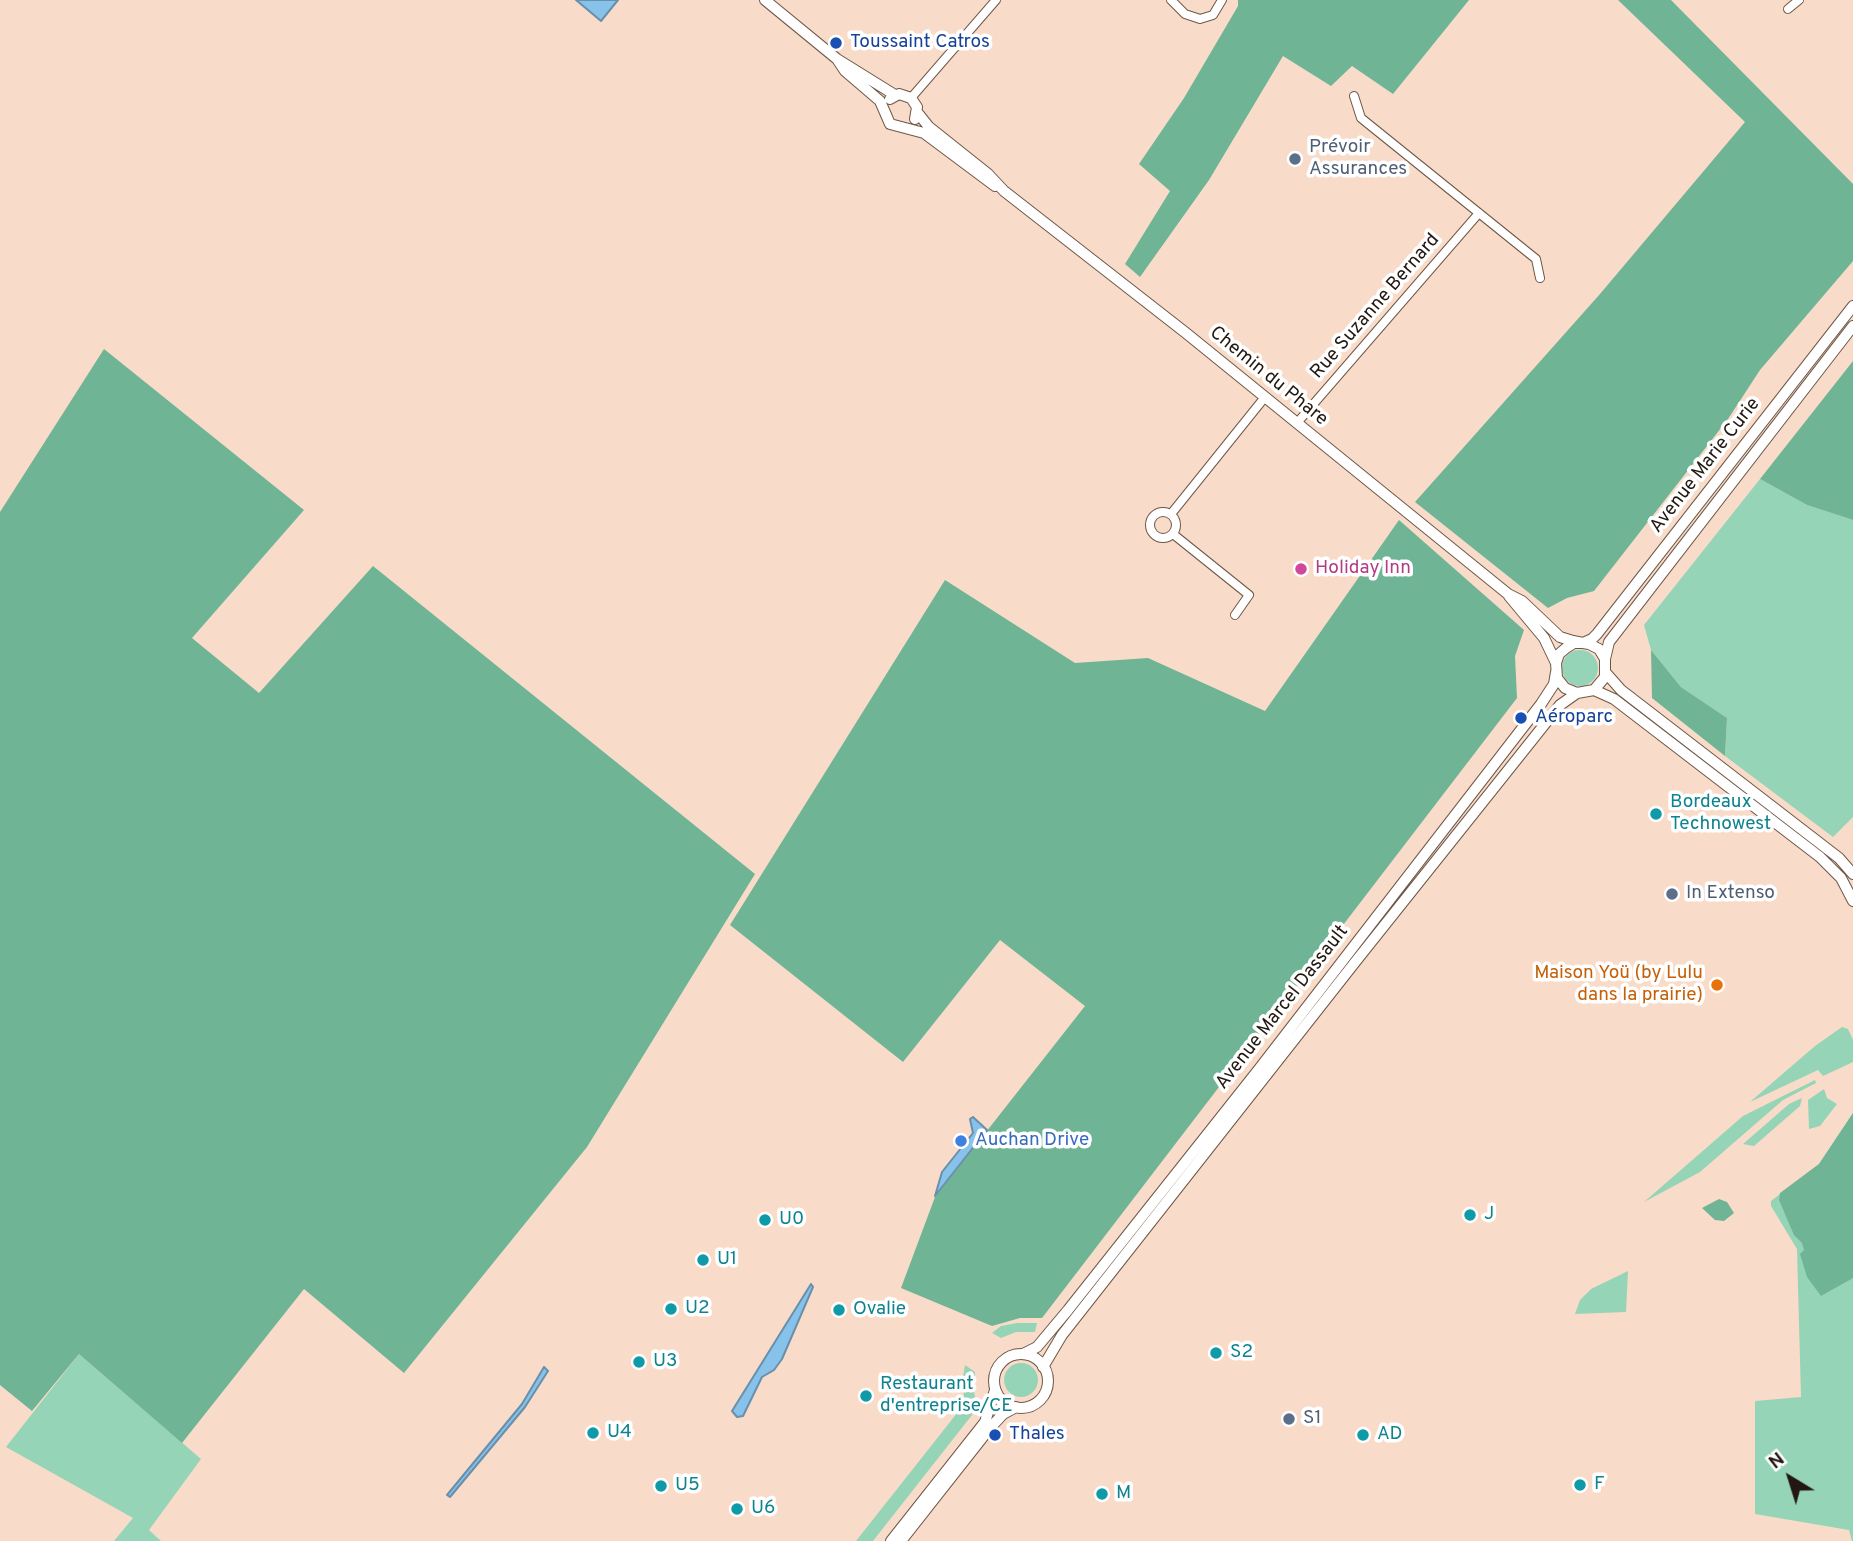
<!DOCTYPE html>
<meta charset="utf-8">
<style>
body{margin:0}
#map{position:relative;width:1853px;height:1541px;overflow:hidden;background:#f8dcc9;font-family:Overpass,sans-serif}
canvas{display:block}
.north{position:absolute;left:1755px;top:1443px;width:70px;height:70px;-webkit-text-stroke:5px #fff;paint-order:stroke;rotate:322deg;font-size:19px;font-weight:700;line-height:28px;text-align:center;color:#221811}
.north::after{content:'';display:block;margin:auto;width:24px;height:32px;background:#221811;clip-path:polygon(50% 0,100% 100%,50% 72%,0 100%)}
</style>
<div id="map">
<canvas width="1853" height="1541"></canvas>
<div class="north">N</div>
</div>
<script>
const c = document.querySelector('canvas').getContext('2d');
c.lineJoin = 'round';
function fill(path, color) { c.fillStyle = color; c.fill(path, 'evenodd'); }
const shape = rows => new Path2D(rows.map(r => 'M' + r).join(''));
function strokePath(path, color, width, dash) { c.strokeStyle = color; c.lineWidth = width; c.lineCap = dash ? 'butt' : 'round'; c.setLineDash(dash || []); c.stroke(path); }
function label(font, color, halo, rows, align = 'center') {
  c.font = font + ' Overpass,sans-serif'; c.lineWidth = 7; c.setLineDash([]); c.textBaseline = 'middle'; c.strokeStyle = halo; c.fillStyle = color; for (const [text, x, y, turn = 0] of rows) {
    c.save(); c.translate(x, y); c.rotate((+turn || 0) * Math.PI / 180); c.textAlign = isNaN(turn) ? turn : align; if (halo) c.strokeText(text, 0, 0); c.fillText(text, 0, 0); c.restore();
  }
}
const green = shape([
 [1760,479,1807,505,1853,520,1853,817,1833,837,1725,756,1727,718,1681,687,1651,650,1644,625],
 '1562 668a18 18 0 1 1 36 0a18 18 0 1 1-36 0Z',
 [1842,1027,1848,1029,1853,1040,1853,1062,1823,1076,1818,1070,1750,1102,1815,1046],
 [1815,1080,1816,1083,1783,1100,1700,1172,1644,1202,1743,1116],
 [1824,1089,1827,1098,1837,1104,1820,1126,1809,1129,1808,1100],
 [1802,1098,1800,1106,1754,1146,1743,1144,1789,1104],
 [1853,1113,1853,1541,1852,1541,1849,1530,1755,1514,1755,1401,1801,1397,1797,1249,1771,1206,1771,1201,1819,1164],
 [1628,1271,1626,1312,1575,1314,1580,1300,1591,1289],
 [1017,1323,1037,1323,1035,1332,1016,1332,1001,1338,992,1333,1001,1326],
 [79,1354,201,1459,149,1530,161,1541,114,1541,133,1518,6,1447],
 '1004 1380a17 17 0 1 1 34 0a17 17 0 1 1-34 0Z',
 [965,1365,975,1372,973,1387,977,1407,972,1415,873,1541,856,1541,965,1403,962,1384]
]);
const forest = shape([
 [1238,0,1469,0,1393,94,1352,66,1331,86,1283,56,1209,180,1140,277,1125,264,1170,191,1139,164,1184,98,1238,6],
 [1618,0,1671,0,1853,184,1853,261,1760,370,1728,419,1594,591,1567,598,1548,608,1415,502,1600,294,1745,122],
 [104,349,304,510,192,638,259,693,373,566,755,874,587,1147,404,1373,304,1289,182,1443,79,1354,32,1411,0,1385,0,512],
 [1853,361,1853,520,1807,505,1760,479],
 [1399,520,1524,630,1515,656,1517,698,1042,1318,1020,1318,992,1326,901,1288,935,1197,1085,1006,1000,940,903,1062,730,925,945,580,1075,663,1148,658,1265,711],
 [1651,650,1681,687,1727,718,1725,756,1652,698],
 [1853,1113,1853,1278,1821,1296,1807,1277,1800,1254,1804,1250,1802,1243,1794,1235,1779,1200,1780,1193,1819,1164],
 [1719,1199,1727,1202,1734,1213,1724,1221,1715,1220,1702,1208]
]);
const water = shape([
 [576,0,618,0,601,21,576,0],
 [973,1117,987,1130,935,1196,942,1172,973,1133,970,1119,973,1117],
 [811,1284,813,1287,782,1359,774,1370,762,1377,743,1416,737,1417,732,1411,811,1284],
 [544,1367,548,1371,525,1407,450,1497,447,1495,522,1404,544,1367]
]);
const street = shape([
 [1171,0,1185,14,1200,19,1213,15,1222,0],
 [1788,9,1799,0],
 [1354,96,1361,118,1536,259,1540,278],
 [911,98,996,0],
 [1297,423,1479,213],
 '1150 525a13 13 0 1 1 26 0a13 13 0 1 1-26 0Z',
 [1171,514,1265,397],
 [1173,534,1249,595,1235,615]
]);
const secondary = shape([
 [765,0,837,59,895,95],
 [837,59,845,71,880,101,890,124,924,133,995,186],
 [890,99,899,94,911,98,917,107,915,119],
 [917,112,929,127,988,174,1004,191,1186,333,1508,594,1522,601,1560,637,1573,641,1583,643,1589,644,1599,649,1605,659,1605,677,1594,690,1577,693,1565,688,1557,678,1556,663,1559,654,1566,648,1574,643,1583,643,1592,639,1597,634,1853,306],
 [1509,596,1544,638,1556,663],
 [1605,659,1609,642,1853,326],
 [1606,673,1621,690,1839,858,1853,874],
 [1594,690,1614,699,1820,857,1841,878,1853,901],
 [1023,1354,1037,1347,1068,1310,1259,1069,1541,704,1554,684,1556,672],
 '994 1381a27 27 0 1 1 54 0a27 27 0 1 1-54 0Z',
 [1043,1367,1062,1335,1356,961,1560,705,1577,693],
 [891,1541,985,1422,995,1390],
 [901,1541,990,1428,1003,1414,1016,1407]
]);
const markers = [
 [836,43,7,"#1a4fb4"],
 [1295,159,7,"#5c6f8a"],
 [1301,569,7,"#d1479c"],
 [1521,718,7,"#1a4fb4"],
 [1656,814,7,"#0f9aa8"],
 [1672,894,7,"#5c6f8a"],
 [1717,985,7,"#e8710a"],
 [961,1141,7,"#3f7fe0"],
 [1470,1215,7,"#0f9aa8"],
 [765,1220,7,"#0f9aa8"],
 [703,1260,7,"#0f9aa8"],
 [671,1309,7,"#0f9aa8"],
 [839,1310,7,"#0f9aa8"],
 [1216,1353,7,"#0f9aa8"],
 [639,1362,7,"#0f9aa8"],
 [866,1396,7,"#0f9aa8"],
 [1289,1419,7,"#5c6f8a"],
 [593,1433,7,"#0f9aa8"],
 [995,1435,7,"#1a4fb4"],
 [1363,1435,7,"#0f9aa8"],
 [1580,1485,7,"#0f9aa8"],
 [661,1486,7,"#0f9aa8"],
 [1102,1494,7,"#0f9aa8"],
 [737,1509,7,"#0f9aa8"]
];
const transitNames = [
 ["Toussaint Catros",850,43],
 ["Aéroparc",1535,718],
 ["Thales",1009,1435]
];
const serviceNames = [
 ["Prévoir",1309,148],
 ["Assurances",1309,170],
 ["In Extenso",1686,894],
 ["S1",1303,1419]
];
const streetNames = [
 ["Rue Suzanne Bernard",1376,307,-49],
 ["Chemin du Phare",1268,377,39],
 ["Avenue Marie Curie",1706,466,-52],
 ["Avenue Marcel Dassault",1283,1008,-52]
];
const hotelNames = [
 ["Holiday Inn",1315,569]
];
const cultureNames = [
 ["Bordeaux",1670,803],
 ["Technowest",1670,825],
 ["J",1484,1215],
 ["U0",779,1220],
 ["U1",717,1260],
 ["U2",685,1309],
 ["Ovalie",853,1310],
 ["S2",1230,1353],
 ["U3",653,1362],
 ["Restaurant",880,1385],
 ["d'entreprise/CE",880,1407],
 ["U4",607,1433],
 ["AD",1377,1435],
 ["F",1594,1485],
 ["U5",675,1486],
 ["M",1116,1494],
 ["U6",751,1509]
];
const foodNames = [
 ["Maison Yoü (by Lulu",1703,974],
 ["dans la prairie)",1703,996]
];
const shopNames = [
 ["Auchan Drive",975,1141]
];
fill(green, '#95d4b6');
fill(forest, '#6fb494');
fill(water, '#87c2eb');
strokePath(water, '#698faa', 2);
strokePath(street, '#6f5747', 10);
strokePath(secondary, '#6f5747', 12);
strokePath(street, '#fff', 8);
strokePath(secondary, '#fff', 10);
for (const [x, y, r, color] of markers) { const dot = new Path2D(); dot.arc(x, y, r, 0, 2 * Math.PI); c.fillStyle = color; c.fill(dot); strokePath(dot, '#fff', 2.5); }
label('19px', '#164399', '#fff', transitNames, 'left');
label('19px', '#4e5e75', '#fff', serviceNames, 'left');
label('19px', '#221811', '#fff', streetNames);
label('19px', '#b23c85', '#fff', hotelNames, 'left');
label('19px', '#0d838f', '#fff', cultureNames, 'left');
label('19px', '#c56008', '#fff', foodNames, 'right');
label('19px', '#366cbe', '#fff', shopNames, 'left');
</script>
